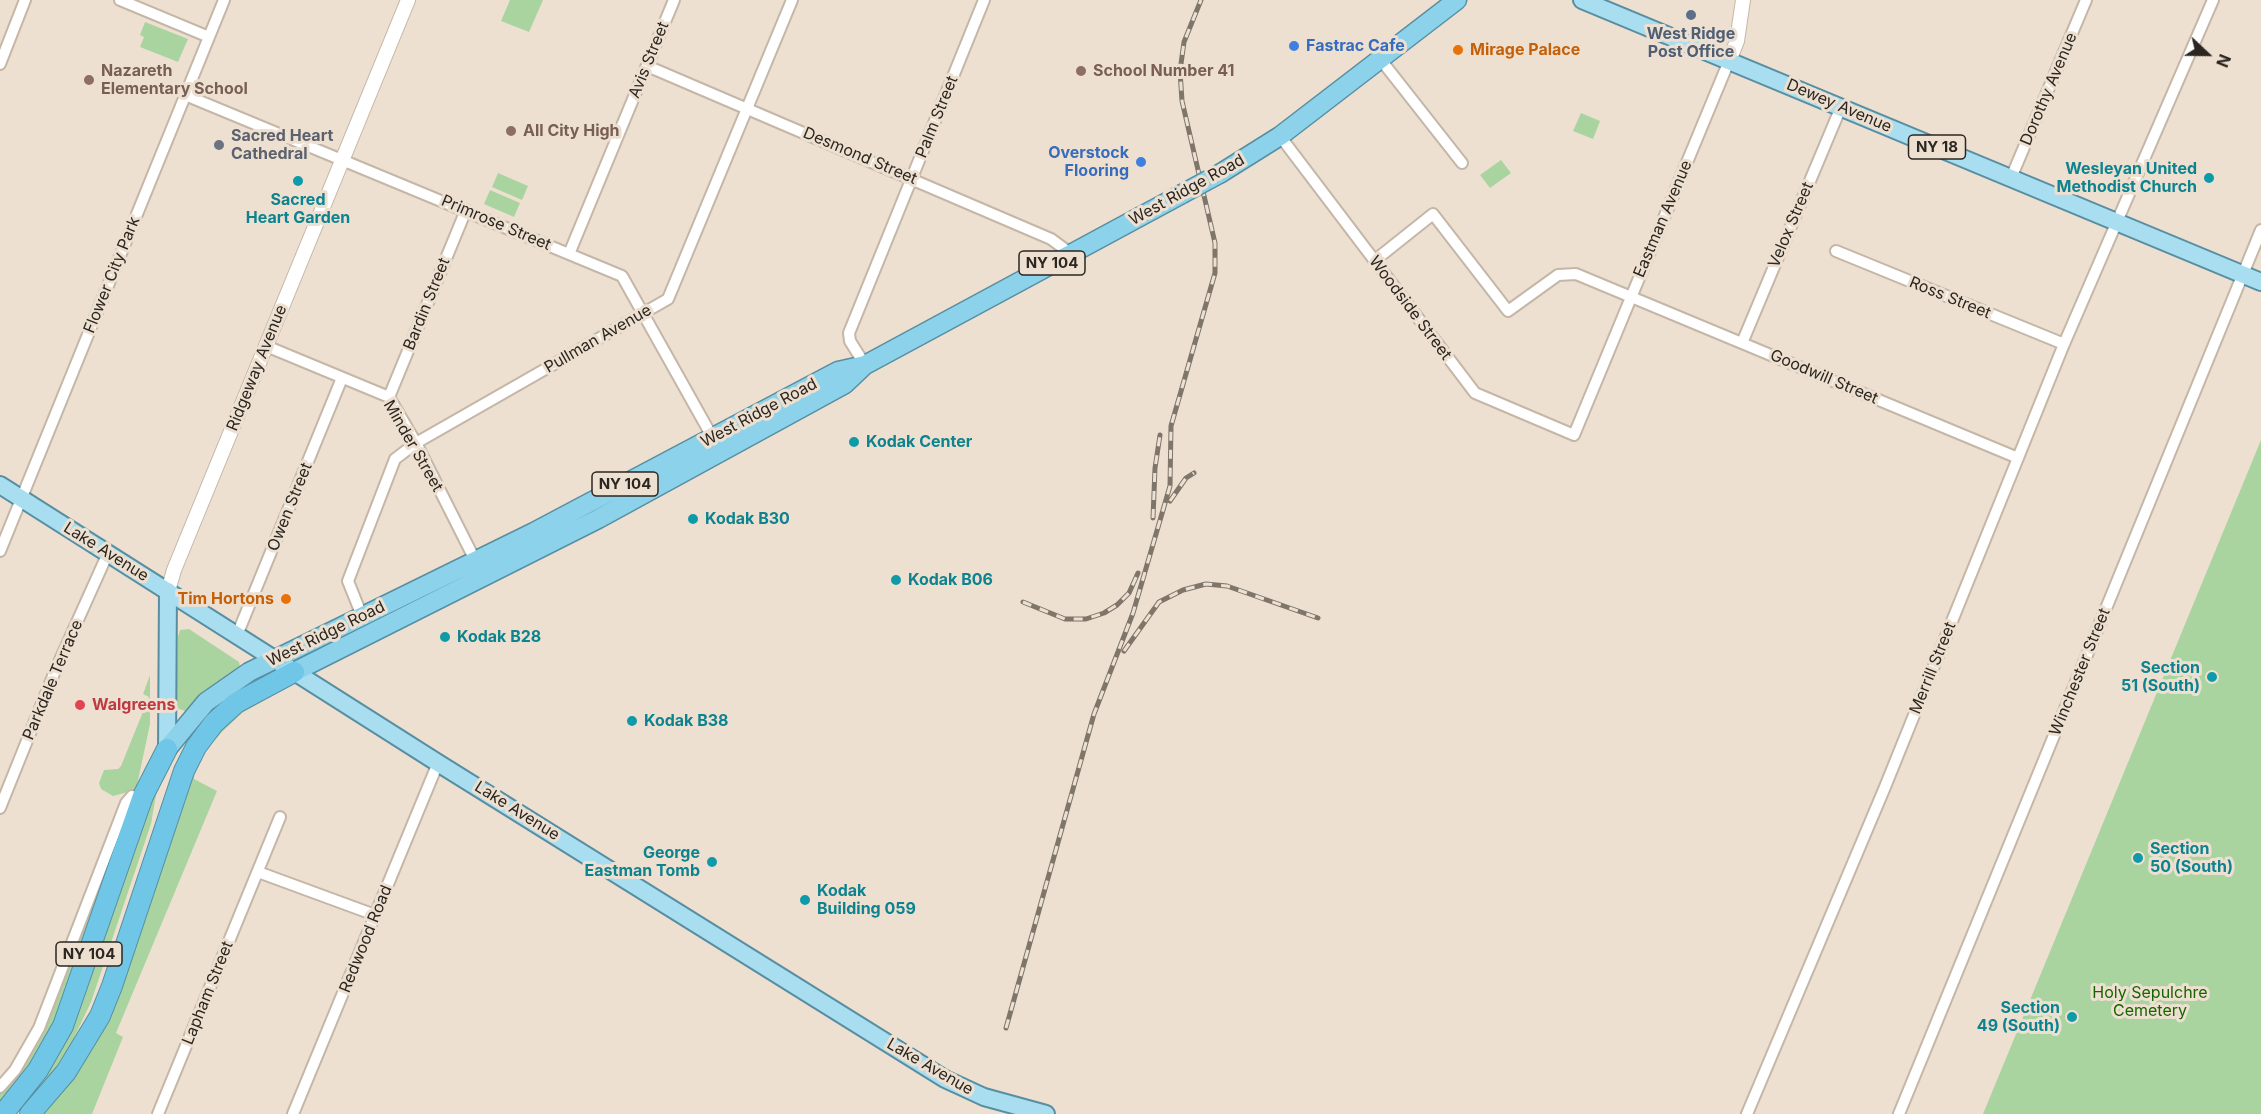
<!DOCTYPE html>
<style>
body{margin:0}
#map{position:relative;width:2261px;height:1114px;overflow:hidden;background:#eee0d0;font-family:Inter,sans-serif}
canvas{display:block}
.north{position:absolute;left:2177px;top:24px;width:60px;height:60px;-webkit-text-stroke:4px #eee0d0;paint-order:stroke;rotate:112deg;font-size:16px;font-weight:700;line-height:24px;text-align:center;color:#2b2620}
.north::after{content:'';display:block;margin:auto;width:21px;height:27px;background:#2b2620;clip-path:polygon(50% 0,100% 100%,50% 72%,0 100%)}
</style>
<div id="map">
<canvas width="2261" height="1114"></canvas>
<div class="north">N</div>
</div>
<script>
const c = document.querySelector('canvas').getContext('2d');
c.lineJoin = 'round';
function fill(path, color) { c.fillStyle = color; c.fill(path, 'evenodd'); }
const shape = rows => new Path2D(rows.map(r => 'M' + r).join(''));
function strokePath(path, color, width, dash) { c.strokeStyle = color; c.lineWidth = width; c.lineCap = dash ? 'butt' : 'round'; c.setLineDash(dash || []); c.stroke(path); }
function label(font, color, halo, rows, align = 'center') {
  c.font = font + ' Inter,sans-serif'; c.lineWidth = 6; c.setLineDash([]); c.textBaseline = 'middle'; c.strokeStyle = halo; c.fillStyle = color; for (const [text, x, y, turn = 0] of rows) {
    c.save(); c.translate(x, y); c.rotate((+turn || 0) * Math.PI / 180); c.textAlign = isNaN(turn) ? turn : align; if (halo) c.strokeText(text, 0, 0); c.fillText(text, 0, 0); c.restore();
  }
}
const green = shape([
 [510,0,543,0,529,32,501,21],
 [145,22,188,39,178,62,140,47,144,37,140,35],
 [1581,113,1600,121,1593,139,1573,131],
 [1501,160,1511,173,1490,188,1480,175],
 [498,173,528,186,522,200,492,187],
 [490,190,520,203,514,217,484,204],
 [2261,440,2261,1114,1983,1114],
 [189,629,239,662,240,667,185,711,179,709,176,704,178,637,180,630],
 [150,675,150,724,136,790,113,796,101,789,99,783,104,770,118,769,121,766,149,697,143,694],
 [272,696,242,713,223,731,206,750,195,769,194,779,217,791,116,1033,123,1037,92,1114,40,1114,84,1060,118,996,187,776,204,748,222,729,242,712],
 [160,772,151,824,91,1002,71,1044,44,1085,15,1114,37,1087,71,1028],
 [130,803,64,1005,38,1055,0,1105,0,1092,13,1081,50,1014]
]);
const minor = shape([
 [120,0,209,37],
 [1381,60,1462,163],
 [0,64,25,0],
 [647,66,1051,239,1070,253],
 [185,95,622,276,714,440],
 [1280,136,1475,393,1574,435,1729,61],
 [2011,178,2086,0],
 [1836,251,2064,344],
 [569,254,674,0],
 [1374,261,1433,214,1508,311,1558,275,1576,274,2018,458],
 [1742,343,1841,107],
 [266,346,389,397,416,443,478,566],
 [865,365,850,341,849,333,984,0],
 [389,397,466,210],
 [0,551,224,0],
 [362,616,348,581,395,459,416,443,668,299,792,0],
 [237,635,342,378],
 [0,808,55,671,108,553],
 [258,872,375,915],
 [0,1087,15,1070,39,1028,126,803,132,796],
 [158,1114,280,817],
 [293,1114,438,763],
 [1747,1114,1885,787,2064,344,2213,0],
 [1899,1114,2261,230]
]);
const tertiary = shape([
 [1729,61,1737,41,1743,0],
 [168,591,174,570,408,0]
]);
const primary = shape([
 [1582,0,2261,282],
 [0,485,438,763,945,1079,984,1097,1046,1114],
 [167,749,168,591]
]);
const trunk = shape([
 [1221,173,1280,136,1457,0],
 [294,672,598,519,845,384,865,365,1182,194],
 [167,749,206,702,249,672,534,532,838,371,865,365]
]);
const motorway = shape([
 [3,1114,38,1070,63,1026,143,796,167,749],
 [30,1114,66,1072,100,1016,112,986,184,771,196,747,214,723,236,703,294,672]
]);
const rail = shape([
 [1170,501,1186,478,1194,473],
 [1153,518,1155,468,1160,435],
 [1023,602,1065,619,1086,619,1104,613,1117,605,1129,593,1138,573],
 [1124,651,1159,602,1183,590,1206,584,1227,586,1318,618],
 [1006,1028,1094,714,1133,613,1170,486,1171,426,1215,273,1215,243,1182,101,1180,71,1184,42,1201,0]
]);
const trunkBridge = shape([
 [1182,194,1221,173]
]);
const markers = [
 [1691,15,6,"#5c6f8a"],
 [1294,46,6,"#3f7fe0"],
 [1458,50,6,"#e8710a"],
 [1081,71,6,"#8d6e63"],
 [89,80,6,"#8d6e63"],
 [511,131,6,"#8d6e63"],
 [219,145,6,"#6b7280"],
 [1141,162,6,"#3f7fe0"],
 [2209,178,6,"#0f9aa8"],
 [298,181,6,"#0f9aa8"],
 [854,442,6,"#0f9aa8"],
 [693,519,6,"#0f9aa8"],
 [896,580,6,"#0f9aa8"],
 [286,599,6,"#e8710a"],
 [445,637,6,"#0f9aa8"],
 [2212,677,6,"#0f9aa8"],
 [80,705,6,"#e0444e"],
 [632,721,6,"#0f9aa8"],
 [2138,858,6,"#0f9aa8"],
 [712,862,6,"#0f9aa8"],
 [805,900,6,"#0f9aa8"],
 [2072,1017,6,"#0f9aa8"]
];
const shields = [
 [1937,147,57],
 [1052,263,66],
 [625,484,66],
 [89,954,66]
];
const shieldNames = [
 ["NY 18",1937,147],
 ["NY 104",1052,263],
 ["NY 104",625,484],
 ["NY 104",89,954]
];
const serviceNames = [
 ["West Ridge",1691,34],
 ["Post Office",1691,52]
];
const shopNames = [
 ["Fastrac Cafe",1306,46],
 ["Overstock",1129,153,"right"],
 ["Flooring",1129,171,"right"]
];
const foodNames = [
 ["Mirage Palace",1470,50],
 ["Tim Hortons",274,599,"right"]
];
const streetNames = [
 ["Avis Street",649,60,-68],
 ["Dorothy Avenue",2049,89,-67],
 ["Dewey Avenue",1839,106,23],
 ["Palm Street",937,117,-68],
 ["Desmond Street",860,156,23],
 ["West Ridge Road",1187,190,-29],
 ["Eastman Avenue",1663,219,-67],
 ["Primrose Street",496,223,23],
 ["Velox Street",1791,225,-67],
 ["Flower City Park",112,275,-68],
 ["Ross Street",1950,298,22],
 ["Bardin Street",427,304,-68],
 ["Woodside Street",1410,308,53],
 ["Pullman Avenue",598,339,-30],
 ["Ridgeway Avenue",257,368,-68],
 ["Goodwill Street",1824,377,23],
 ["West Ridge Road",759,413,-28],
 ["Minder Street",413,446,60],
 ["Owen Street",290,507,-68],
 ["Lake Avenue",106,552,32],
 ["West Ridge Road",326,634,-26],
 ["Merrill Street",1933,668,-68],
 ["Winchester Street",2080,672,-68],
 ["Parkdale Terrace",53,680,-67],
 ["Lake Avenue",517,811,32],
 ["Redwood Road",366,939,-68],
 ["Lapham Street",208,993,-68],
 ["Lake Avenue",930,1067,30]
];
const educationNames = [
 ["Nazareth",101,71],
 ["Elementary School",101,89],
 ["School Number 41",1093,71],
 ["All City High",523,131]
];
const worshipNames = [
 ["Sacred Heart",231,136],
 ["Cathedral",231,154]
];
const cultureNames = [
 ["Wesleyan United",2197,169,"right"],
 ["Methodist Church",2197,187,"right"],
 ["Sacred",298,200,"center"],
 ["Heart Garden",298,218,"center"],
 ["Kodak Center",866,442],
 ["Kodak B30",705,519],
 ["Kodak B06",908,580],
 ["Kodak B28",457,637],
 ["Section",2200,668,"right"],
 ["51 (South)",2200,686,"right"],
 ["Kodak B38",644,721],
 ["Section",2150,849],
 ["50 (South)",2150,867],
 ["George",700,853,"right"],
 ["Eastman Tomb",700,871,"right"],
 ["Kodak",817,891],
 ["Building 059",817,909],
 ["Section",2060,1008,"right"],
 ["49 (South)",2060,1026,"right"]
];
const healthNames = [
 ["Walgreens",92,705]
];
const parkNames = [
 ["Holy Sepulchre",2150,993],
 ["Cemetery",2150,1011]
];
fill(green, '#a9d4a0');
strokePath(minor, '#c4b7a7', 14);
strokePath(tertiary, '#c4b7a7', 16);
strokePath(primary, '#588ea1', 20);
strokePath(trunk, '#588ea1', 21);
strokePath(motorway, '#588ea1', 22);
strokePath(minor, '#fff', 10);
strokePath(tertiary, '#fff', 14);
strokePath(primary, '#a9ddf0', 16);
strokePath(trunk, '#8cd2eb', 18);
strokePath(motorway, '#70c6e6', 20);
strokePath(rail, '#7e756b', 5);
strokePath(rail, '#eee0d0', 3, [9]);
strokePath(trunkBridge, '#588ea1', 21, []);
strokePath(trunkBridge, '#8cd2eb', 18);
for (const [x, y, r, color] of markers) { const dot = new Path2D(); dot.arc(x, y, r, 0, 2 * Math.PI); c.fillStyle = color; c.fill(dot); strokePath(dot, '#eee0d0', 2); }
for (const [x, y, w] of shields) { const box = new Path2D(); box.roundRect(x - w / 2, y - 12, w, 24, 4.5); c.fillStyle = '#eee0d0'; c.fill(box); strokePath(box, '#2b2620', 1.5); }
label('bold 15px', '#2b2620', null, shieldNames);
label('bold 16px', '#4e5e75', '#eee0d0', serviceNames);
label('bold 16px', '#366cbe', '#eee0d0', shopNames, 'left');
label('bold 16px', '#c56008', '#eee0d0', foodNames, 'left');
label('16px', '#2b2620', '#eee0d0', streetNames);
label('bold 16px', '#785e54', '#eee0d0', educationNames, 'left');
label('bold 16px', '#5b616d', '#eee0d0', worshipNames, 'left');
label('bold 16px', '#0d838f', '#eee0d0', cultureNames, 'left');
label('bold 16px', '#be3a42', '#eee0d0', healthNames, 'left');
label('16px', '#176500', '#eee0d0', parkNames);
</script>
